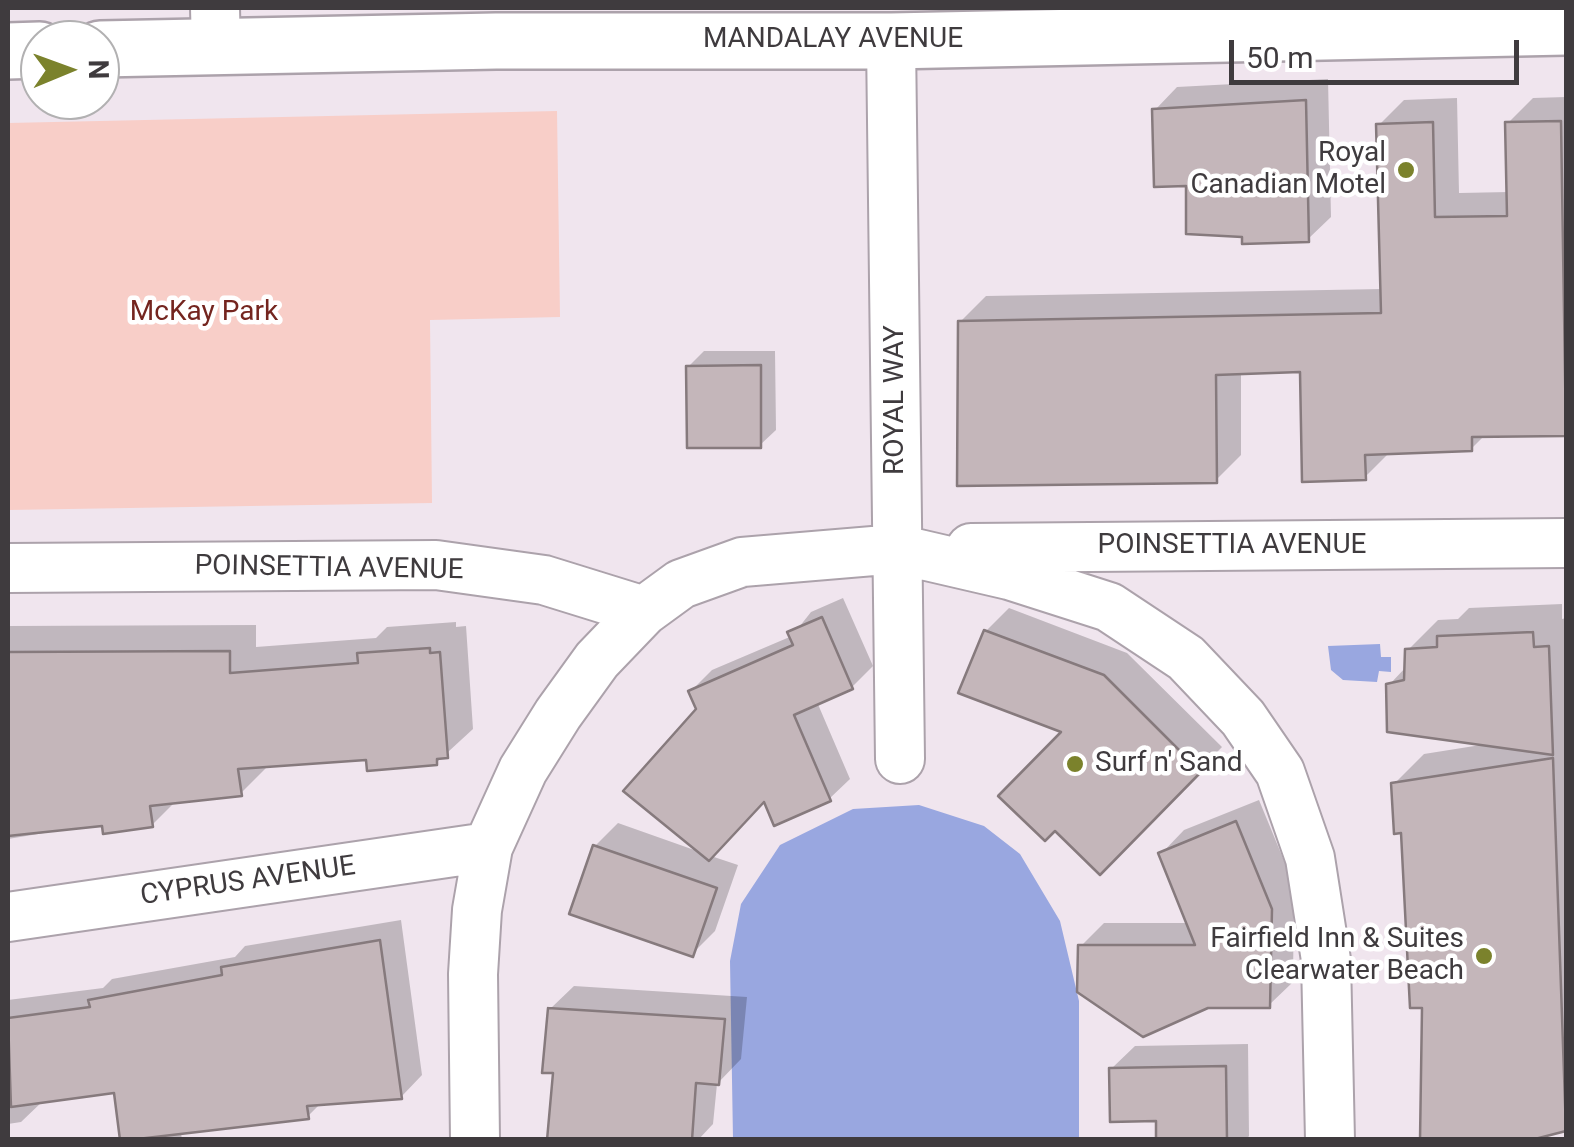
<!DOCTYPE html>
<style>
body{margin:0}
#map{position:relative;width:1574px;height:1147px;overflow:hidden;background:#f0e5ee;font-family:Roboto,sans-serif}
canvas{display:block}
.frame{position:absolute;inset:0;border:10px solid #3f3b3e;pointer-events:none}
.north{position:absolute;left:20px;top:20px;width:100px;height:100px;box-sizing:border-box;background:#fff;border:2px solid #b2b1b2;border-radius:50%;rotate:89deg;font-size:28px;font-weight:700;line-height:40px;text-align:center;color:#3f3b3e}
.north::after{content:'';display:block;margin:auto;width:35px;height:45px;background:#7b822c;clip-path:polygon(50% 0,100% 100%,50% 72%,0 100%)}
.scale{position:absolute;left:1229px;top:40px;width:290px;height:45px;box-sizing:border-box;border:5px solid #3f3b3e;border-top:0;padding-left:12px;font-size:30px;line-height:35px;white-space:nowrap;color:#3f3b3e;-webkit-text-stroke:8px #fff;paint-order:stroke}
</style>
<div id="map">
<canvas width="1574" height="1147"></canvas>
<div class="frame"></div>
<div class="north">N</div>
<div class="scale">50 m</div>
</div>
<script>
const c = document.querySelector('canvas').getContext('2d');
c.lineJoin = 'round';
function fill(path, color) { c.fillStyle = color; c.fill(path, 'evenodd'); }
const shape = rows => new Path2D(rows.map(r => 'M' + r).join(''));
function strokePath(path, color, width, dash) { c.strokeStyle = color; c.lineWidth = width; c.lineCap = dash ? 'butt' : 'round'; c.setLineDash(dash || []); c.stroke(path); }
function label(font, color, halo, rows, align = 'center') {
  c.font = font + ' Roboto,sans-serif'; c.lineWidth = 9; c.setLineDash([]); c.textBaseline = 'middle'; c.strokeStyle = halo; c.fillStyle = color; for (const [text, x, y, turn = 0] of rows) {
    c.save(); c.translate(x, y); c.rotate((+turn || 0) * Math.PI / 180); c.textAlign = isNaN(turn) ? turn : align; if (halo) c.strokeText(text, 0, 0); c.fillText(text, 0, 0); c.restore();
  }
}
const green = shape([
 [557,111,560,317,430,320,432,503,8,510,8,123]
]);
const water = shape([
 [1380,644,1381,657,1391,657,1391,672,1379,671,1377,682,1343,680,1331,670,1328,646],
 [919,805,984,826,1020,854,1060,921,1079,1001,1079,1139,733,1139,730,961,741,904,780,845,853,809]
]);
const shadow = shape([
 [1328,79,1331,217,1308,239,1244,234,1155,110,1177,87],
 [1566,97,1566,432,1486,434,1471,449,1391,451,1365,477,1302,369,1241,371,1241,455,1216,480,960,322,986,296,1383,289,1379,125,1404,100,1457,98,1459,193,1509,192,1508,123,1533,98],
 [704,351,775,351,776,430,760,445,688,367],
 [843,598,873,666,852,687,817,702,850,779,829,799,765,798,711,856,738,865,715,931,692,954,595,846,618,823,700,852,699,709,691,691,712,670,792,636,811,612],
 [1562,604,1562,619,1566,618,1565,1129,1404,831,1394,784,1424,754,1487,744,1389,685,1407,666,1408,650,1438,620,1458,619,1469,608],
 [1009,608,1127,653,1222,747,1100,871,1066,731,986,631],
 [456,622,456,627,466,626,473,729,436,763,368,757,268,766,241,793,176,801,152,825,104,823,8,839,8,765,177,739,176,731,8,731,8,626,256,625,256,647,376,638,387,627],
 [1259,800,1294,885,1293,982,1269,1005,1081,946,1104,923,1189,923,1161,854,1184,830],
 [401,920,422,1075,401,1097,321,1103,308,1116,181,1133,182,1140,115,1140,122,1138,116,1090,44,1100,21,1122,8,1124,8,1000,103,988,112,979,235,957,245,946],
 [574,986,747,997,741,1059,717,1084,713,1124,698,1140,567,1140,550,1009],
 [1248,1044,1249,1136,1246,1140,1158,1140,1158,1118,1111,1069,1135,1046]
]);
const building = shape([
 [1306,100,1309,242,1242,244,1242,237,1186,234,1186,186,1154,187,1152,109,1306,100],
 [1561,121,1566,436,1472,437,1472,451,1365,455,1366,480,1302,482,1300,372,1216,375,1217,483,957,486,958,321,1381,313,1376,124,1433,122,1435,217,1507,216,1505,122,1561,121],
 [761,365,761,448,687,448,686,366,761,365],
 [822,617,853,689,794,715,831,801,774,826,764,802,709,861,623,791,696,709,688,691,793,645,787,632,822,617],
 [984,630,1104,675,1201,772,1100,875,1055,831,1045,841,998,796,1061,732,958,693,984,630],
 [1533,632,1534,647,1549,646,1553,755,1387,732,1386,684,1404,680,1405,649,1437,647,1437,636,1533,632],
 [430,648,430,653,440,652,448,758,437,759,437,765,367,771,366,760,238,769,242,796,150,806,153,827,103,834,102,826,8,836,8,652,230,651,230,673,358,663,357,653,430,648],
 [1553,758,1566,1131,1531,1140,1420,1140,1422,1008,1410,1008,1401,833,1394,834,1391,783,1553,758],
 [1236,821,1272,909,1270,1008,1208,1008,1143,1037,1077,992,1078,945,1195,945,1158,853,1236,821],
 [593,845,717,888,693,957,569,914,593,845],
 [380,940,402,1099,307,1106,309,1119,129,1140,120,1140,114,1093,11,1107,8,1018,90,1007,88,1000,222,975,221,967,380,940],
 [548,1008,725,1019,719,1085,696,1083,692,1140,547,1140,553,1073,542,1073,548,1008],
 [1226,1066,1227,1140,1156,1140,1156,1121,1110,1122,1109,1068,1226,1066]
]);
const minor = shape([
 [215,8,216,47],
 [891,41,900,759],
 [971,548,1566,543],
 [8,568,436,565,544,580,644,611],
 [8,917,488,847],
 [475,1140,473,974,477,910,488,847,523,770,558,714,597,660,644,611,681,584,742,562,897,549,1009,575,1109,607,1186,658,1243,718,1280,772,1310,858,1326,960,1330,1140]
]);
const tertiary = shape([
 [100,49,496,41,891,41,1566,27],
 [8,51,40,50]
]);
const markers = [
 [1406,170,10,"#7b822c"],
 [1075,764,10,"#7b822c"],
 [1484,956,10,"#7b822c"]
];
const streetNames = [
 ["MANDALAY AVENUE",833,40],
 ["ROYAL WAY",896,400,-90],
 ["POINSETTIA AVENUE",1232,546],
 ["POINSETTIA AVENUE",329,569,1],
 ["CYPRUS AVENUE",248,882,-8]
];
const poiNames = [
 ["Royal",1386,154],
 ["Canadian Motel",1386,186],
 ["Surf n' Sand",1095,764,"left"],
 ["Fairfield Inn & Suites",1464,940],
 ["Clearwater Beach",1464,972]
];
const parkNames = [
 ["McKay Park",204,313]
];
fill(green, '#f8cec8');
fill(water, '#99a7e0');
fill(shadow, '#0003');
fill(building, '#c4b6ba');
strokePath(building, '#867a7d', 2.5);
strokePath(minor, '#aca2ab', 52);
strokePath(tertiary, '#aca2ab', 60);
strokePath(minor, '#fff', 48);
strokePath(tertiary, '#fff', 55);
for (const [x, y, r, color] of markers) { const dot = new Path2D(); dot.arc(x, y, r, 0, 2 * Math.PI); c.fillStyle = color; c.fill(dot); strokePath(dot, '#fff', 4); }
label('28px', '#3f3b3e', '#fff', streetNames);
label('28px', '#3f3b3e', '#fff', poiNames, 'right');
label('28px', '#74251f', '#fff', parkNames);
</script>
